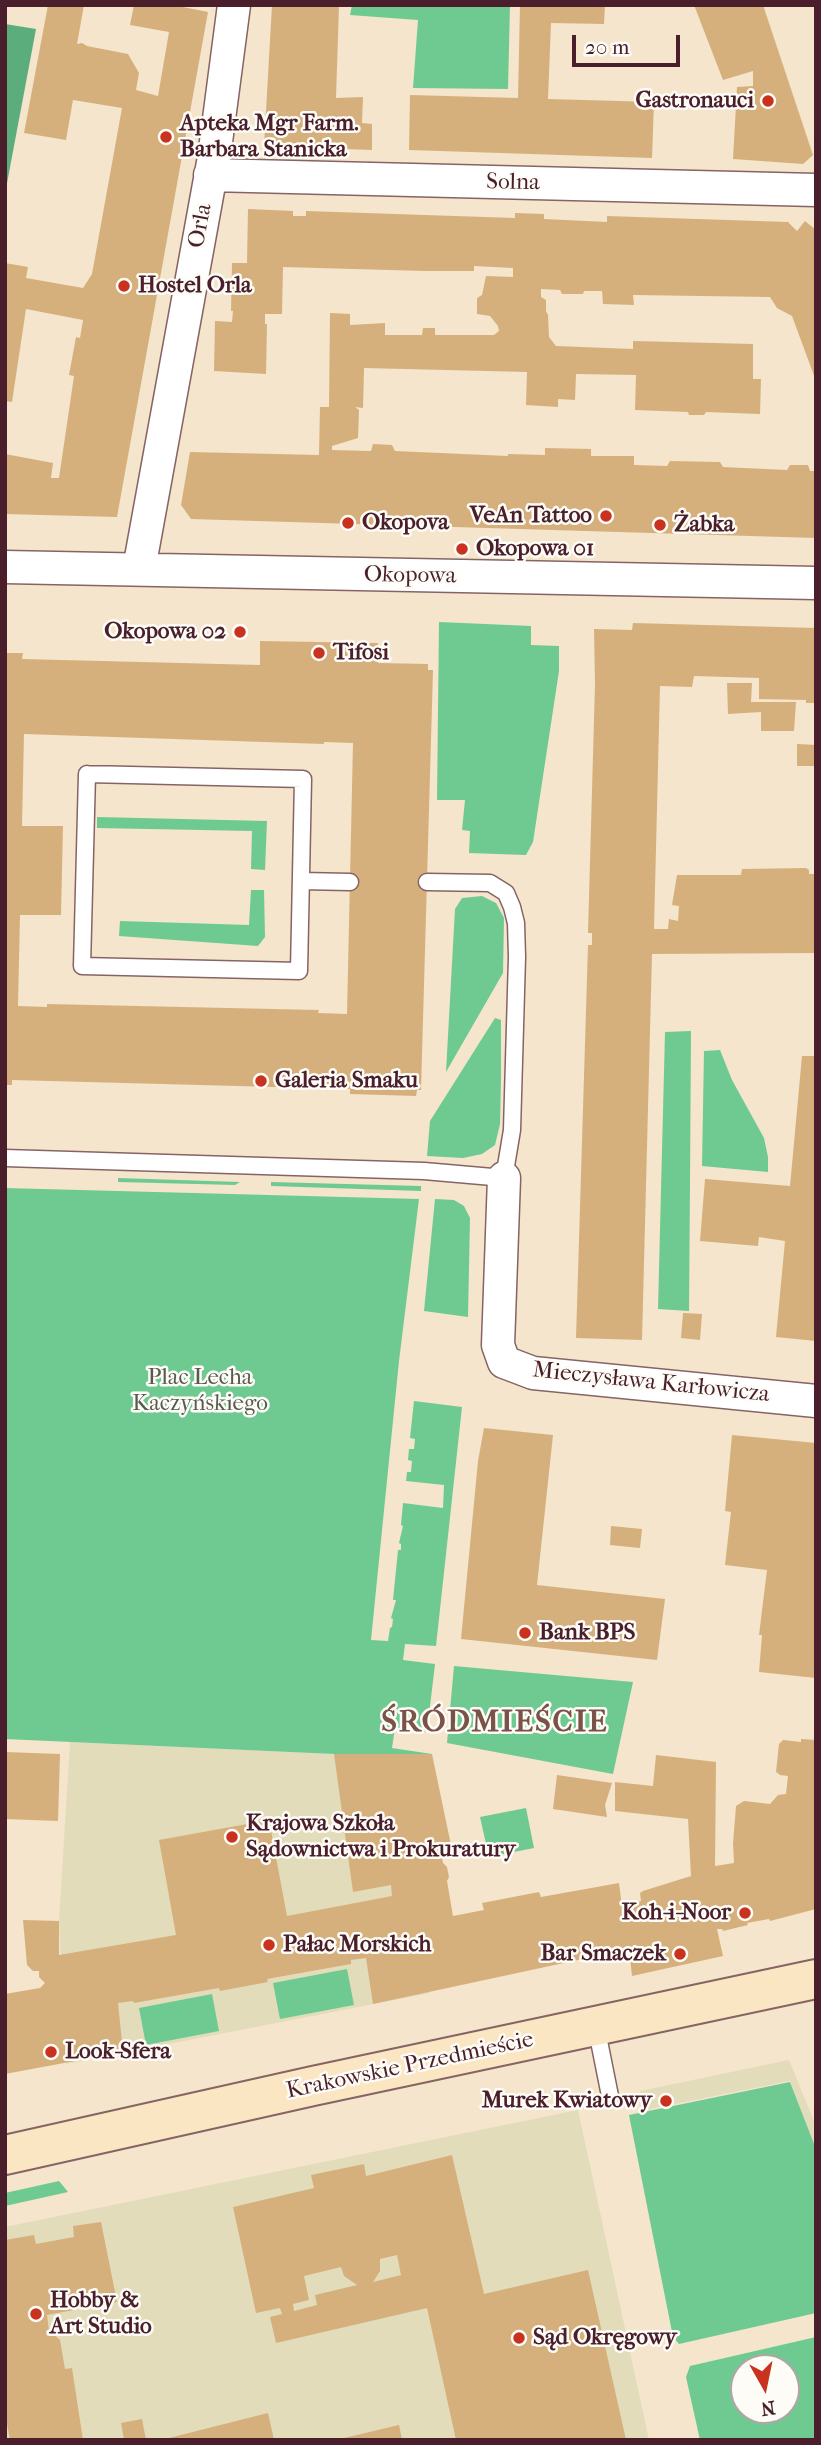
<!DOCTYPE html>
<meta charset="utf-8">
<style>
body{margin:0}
#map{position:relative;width:821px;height:2445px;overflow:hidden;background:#f4e5cc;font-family:"IM FELL French Canon",serif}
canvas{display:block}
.frame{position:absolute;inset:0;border:7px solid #4a1f2b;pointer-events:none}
.north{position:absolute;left:730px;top:2354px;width:70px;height:70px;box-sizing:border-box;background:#fdfcf7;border:2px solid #b5a4a5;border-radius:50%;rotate:171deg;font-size:19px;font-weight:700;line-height:28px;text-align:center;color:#4a1f2b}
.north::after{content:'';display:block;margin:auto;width:24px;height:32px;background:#c8321e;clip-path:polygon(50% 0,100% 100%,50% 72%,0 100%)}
.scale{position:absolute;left:572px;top:35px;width:108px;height:32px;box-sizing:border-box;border:4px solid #4a1f2b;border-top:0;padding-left:9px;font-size:21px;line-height:24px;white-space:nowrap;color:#4a1f2b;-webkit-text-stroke:5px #fdfcf7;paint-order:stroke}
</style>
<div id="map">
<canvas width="821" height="2445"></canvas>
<div class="frame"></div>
<div class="north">N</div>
<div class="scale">20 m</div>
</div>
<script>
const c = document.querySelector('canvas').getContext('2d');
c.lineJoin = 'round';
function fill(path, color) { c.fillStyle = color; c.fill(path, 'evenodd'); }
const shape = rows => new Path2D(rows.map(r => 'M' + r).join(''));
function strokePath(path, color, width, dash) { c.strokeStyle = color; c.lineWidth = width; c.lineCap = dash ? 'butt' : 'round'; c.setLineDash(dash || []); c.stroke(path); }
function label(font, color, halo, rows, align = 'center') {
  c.font = font + ' "IM FELL French Canon",serif'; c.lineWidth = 5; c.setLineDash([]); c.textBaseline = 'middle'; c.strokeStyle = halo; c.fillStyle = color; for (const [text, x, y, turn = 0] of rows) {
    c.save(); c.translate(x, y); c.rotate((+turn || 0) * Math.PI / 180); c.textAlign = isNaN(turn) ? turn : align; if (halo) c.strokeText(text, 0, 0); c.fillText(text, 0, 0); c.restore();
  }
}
const built = shape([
 [70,1742,334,1754,385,1753,430,1993,66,2064,59,1921],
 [789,2060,816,2126,816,2150,790,2081,644,2110,640,2091],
 [578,2110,649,2440,5,2440,5,2227]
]);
const green = shape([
 [352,5,510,5,508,89,413,88,418,20,350,15],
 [439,622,531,626,531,645,559,646,559,671,533,842,526,855,469,853,470,831,462,830,465,800,437,800],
 [97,817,267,821,265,870,251,869,252,831,97,828],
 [251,890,264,890,265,937,258,946,119,936,120,921,249,925],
 [482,896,496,903,504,918,503,973,446,1072,455,909,462,898],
 [495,1018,501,1020,501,1080,500,1124,495,1145,482,1154,463,1158,427,1156,430,1121],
 [691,1031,690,1181,689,1311,658,1309,665,1032],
 [720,1050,732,1080,764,1138,768,1157,768,1172,702,1166,704,1051],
 [118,1178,240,1182,235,1185,118,1182],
 [271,1182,421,1186,421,1191,271,1186],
 [5,1188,419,1199,399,1361,371,1640,388,1641,390,1628,392,1627,393,1619,391,1618,396,1600,393,1600,398,1550,401,1550,401,1544,399,1543,403,1526,401,1525,403,1503,443,1508,444,1485,406,1481,407,1472,411,1472,412,1461,408,1460,409,1449,414,1449,415,1439,410,1438,414,1401,462,1407,436,1646,405,1644,403,1660,435,1664,427,1732,395,1728,392,1748,432,1754,334,1754,5,1739],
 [435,1199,454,1200,464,1206,470,1218,468,1317,424,1311],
 [454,1666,633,1682,613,1774,447,1743],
 [526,1808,534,1848,489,1857,480,1817],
 [347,1969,354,2005,280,2019,273,1983],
 [212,1994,219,2031,146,2045,139,2008],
 [790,2082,816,2149,816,2313,679,2344,673,2337,629,2115],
 [59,2181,68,2192,5,2206,5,2193],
 [816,2337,816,2440,700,2440,686,2377,690,2366],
 [744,2368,786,2368,786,2410,744,2410]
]);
const forest = shape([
 [5,24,36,29,5,194]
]);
const building = shape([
 [48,5,84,5,77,44,82,43,87,46,128,54,139,73,136,90,158,96,169,32,130,25,134,5,173,5,208,12,117,517,5,514,5,454,53,463,51,478,59,478,74,376,69,375,76,337,80,338,83,320,26,309,12,402,5,401,5,263,28,267,26,278,83,288,92,274,122,108,73,100,66,140,24,133],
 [272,5,339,5,336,98,363,97,362,123,372,124,372,150,264,146],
 [520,5,605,5,604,24,551,23,548,99,654,102,652,158,409,150,410,95,518,98],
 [694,5,763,5,813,155,803,164,733,159,737,87,753,86,753,71,723,80],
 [248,209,293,211,293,216,306,216,306,211,515,218,515,213,544,214,544,219,607,222,607,216,788,222,797,231,805,221,816,230,816,381,792,316,777,308,770,297,633,295,634,305,603,304,602,291,584,291,583,294,562,294,560,290,541,289,541,297,546,300,546,311,548,315,549,337,556,346,633,349,633,341,753,344,753,379,761,379,760,414,706,412,704,415,689,415,688,412,635,410,636,375,576,374,575,400,558,399,558,407,526,405,527,372,364,368,363,408,355,407,359,410,358,438,332,446,332,450,371,451,373,444,392,445,395,451,508,456,508,454,545,455,545,448,591,449,591,456,634,456,634,465,667,466,670,461,720,462,723,467,787,470,790,465,808,465,810,471,816,471,816,538,191,519,181,505,190,452,319,455,320,407,329,407,330,313,350,314,350,325,385,323,385,335,422,335,423,328,435,328,435,335,494,335,499,331,498,326,490,316,477,314,477,298,482,295,486,276,513,277,513,268,474,266,474,271,425,271,283,267,282,314,265,314,265,324,267,324,266,374,214,371,215,321,232,322,233,311,231,311,232,263,247,263],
 [633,623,816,628,816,703,806,703,806,700,759,699,759,678,694,676,692,687,660,686,654,929,668,929,669,919,678,921,679,906,672,905,677,875,741,875,742,869,806,868,809,870,809,874,816,874,816,953,652,954,642,1340,576,1338,588,945,592,945,592,933,588,933,595,684,594,629,632,630],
 [260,641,378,643,378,663,428,664,428,670,433,670,421,1090,417,1090,416,1096,350,1094,350,1089,12,1080,12,1085,5,1085,5,653,23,653,22,659,260,665],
 [24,734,324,744,324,742,353,743,347,1014,318,1013,319,1010,47,1004,47,1007,18,1006,20,915,61,915,63,826,22,826],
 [727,683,752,683,751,702,796,702,794,731,761,731,761,712,728,714],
 [797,744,816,745,816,766,797,766],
 [802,1056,816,1056,816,1341,776,1337,785,1241,759,1237,758,1246,700,1241,705,1179,790,1186],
 [683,1313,702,1314,700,1340,681,1338],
 [484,1428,553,1435,537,1585,665,1599,657,1660,461,1639,478,1461],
 [732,1435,816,1443,816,1678,759,1672,762,1635,759,1635,767,1570,725,1565,731,1512,725,1511],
 [611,1526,642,1529,640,1548,610,1545],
 [801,1739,816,1740,816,1909,770,1921,769,1919,747,1923,748,1925,723,1931,722,1929,717,1929,723,1956,632,1976,629,1949,373,2004,366,1958,351,1960,351,1964,267,1979,268,1982,220,1991,219,1988,134,2003,133,2001,118,2003,123,2052,5,2074,5,1994,40,1988,45,1983,39,1977,39,1971,33,1971,27,1965,23,1920,59,1921,59,1955,176,1935,159,1840,269,1820,287,1916,392,1896,391,1885,353,1892,334,1754,432,1754,451,1845,440,1847,443,1863,447,1867,449,1877,447,1881,453,1916,484,1910,482,1903,539,1892,541,1897,619,1883,622,1906,641,1901,640,1893,643,1891,691,1876,688,1819,615,1811,615,1782,653,1786,656,1755,716,1762,715,1866,734,1863,733,1844,736,1806,744,1801,770,1804,778,1795,786,1794,788,1776,780,1775,776,1772,779,1744,783,1740,801,1742],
 [5,1752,60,1754,58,1821,5,1819],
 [557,1775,612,1783,605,1805,607,1817,553,1809],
 [452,2155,484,2294,588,2270,626,2440,456,2440,427,2308,276,2343,270,2317,282,2314,280,2308,256,2313,233,2207,314,2188,311,2175,364,2164,366,2176],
 [397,2255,401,2275,373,2282,380,2271,380,2259],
 [341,2267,344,2276,357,2285,315,2295,317,2305,294,2311,293,2304,309,2300,304,2276],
 [101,2222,117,2302,47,2315,49,2330,60,2340,65,2369,72,2368,83,2440,10,2440,5,2413,5,2240,34,2235,36,2244,74,2237,73,2226],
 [268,2413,274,2440,165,2440,165,2439],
 [142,2419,146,2440,124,2440,121,2423],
 [399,2425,402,2440,340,2440,340,2439]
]);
const lane = shape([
 [87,774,303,779,299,971,82,966,87,774],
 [301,881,350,882],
 [5,1158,424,1171,504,1178,512,1130,517,957,516,923,512,907,506,893,490,883,427,882],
 [596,2026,610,2096]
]);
const street = shape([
 [210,175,816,190],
 [5,567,816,583],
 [139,569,214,157,234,5],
 [504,1178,498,1345,504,1362,533,1373,816,1401]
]);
const secondary = shape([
 [5,2155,313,2086,816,1979]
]);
const markers = [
 [768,101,7,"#c8321e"],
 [166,137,7,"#c8321e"],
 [124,286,7,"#c8321e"],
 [606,516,7,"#c8321e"],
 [348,523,7,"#c8321e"],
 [660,525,7,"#c8321e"],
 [462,549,7,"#c8321e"],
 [240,632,7,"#c8321e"],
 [319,653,7,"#c8321e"],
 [261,1081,7,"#c8321e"],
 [525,1633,7,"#c8321e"],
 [232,1837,7,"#c8321e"],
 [745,1913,7,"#c8321e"],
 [269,1945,7,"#c8321e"],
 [680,1954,7,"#c8321e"],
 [51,2052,7,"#c8321e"],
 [666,2101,7,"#c8321e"],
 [36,2314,7,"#c8321e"],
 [519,2338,7,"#c8321e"]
];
const poiNames = [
 ["Gastronauci",754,101,"right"],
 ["Apteka Mgr Farm.",180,124],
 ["Barbara Stanicka",180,150],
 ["Hostel Orla",138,286],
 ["VeAn Tattoo",592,516,"right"],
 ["Okopova",362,523],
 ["Żabka",674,525],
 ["Okopowa 01",476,549],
 ["Okopowa 02",226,632,"right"],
 ["Tifosi",333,653],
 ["Galeria Smaku",275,1081],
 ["Bank BPS",539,1633],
 ["Krajowa Szkoła",246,1824],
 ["Sądownictwa i Prokuratury",246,1850],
 ["Koh-i-Noor",731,1913,"right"],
 ["Pałac Morskich",283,1945],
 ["Bar Smaczek",666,1954,"right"],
 ["Look-Sfera",65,2052],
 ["Murek Kwiatowy",652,2101,"right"],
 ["Hobby &",50,2301],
 ["Art Studio",50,2327],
 ["Sąd Okręgowy",533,2338]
];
const streetNames = [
 ["Solna",513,183,1],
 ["Orla",201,226,-79],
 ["Okopowa",410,576,1],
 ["Mieczysława Karłowicza",651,1383,6],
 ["Krakowskie Przedmieście",410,2066,-12]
];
const parkNames = [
 ["Plac Lecha",200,1378],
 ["Kaczyńskiego",200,1404]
];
const districtNames = [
 ["ŚRÓDMIEŚCIE",495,1724]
];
fill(built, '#e2dcba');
fill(green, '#6fca91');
fill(forest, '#5bae7b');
fill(building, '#d6b07c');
strokePath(lane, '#866463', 19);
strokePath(street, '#866463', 35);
strokePath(secondary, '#866463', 42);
strokePath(lane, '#fff', 16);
strokePath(street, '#fff', 32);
strokePath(secondary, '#fbe6c4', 38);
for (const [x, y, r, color] of markers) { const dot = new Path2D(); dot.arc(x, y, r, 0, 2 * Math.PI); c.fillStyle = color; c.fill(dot); strokePath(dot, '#fdfcf7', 2.5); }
label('bold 23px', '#4a1f2b', '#fdfcf7', poiNames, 'left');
label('23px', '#4a1f2b', '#fdfcf7', streetNames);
label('23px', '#575b4f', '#fdfcf7', parkNames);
c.letterSpacing = '2px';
label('bold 30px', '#7b5247', '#fdfcf7', districtNames);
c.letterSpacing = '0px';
</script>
